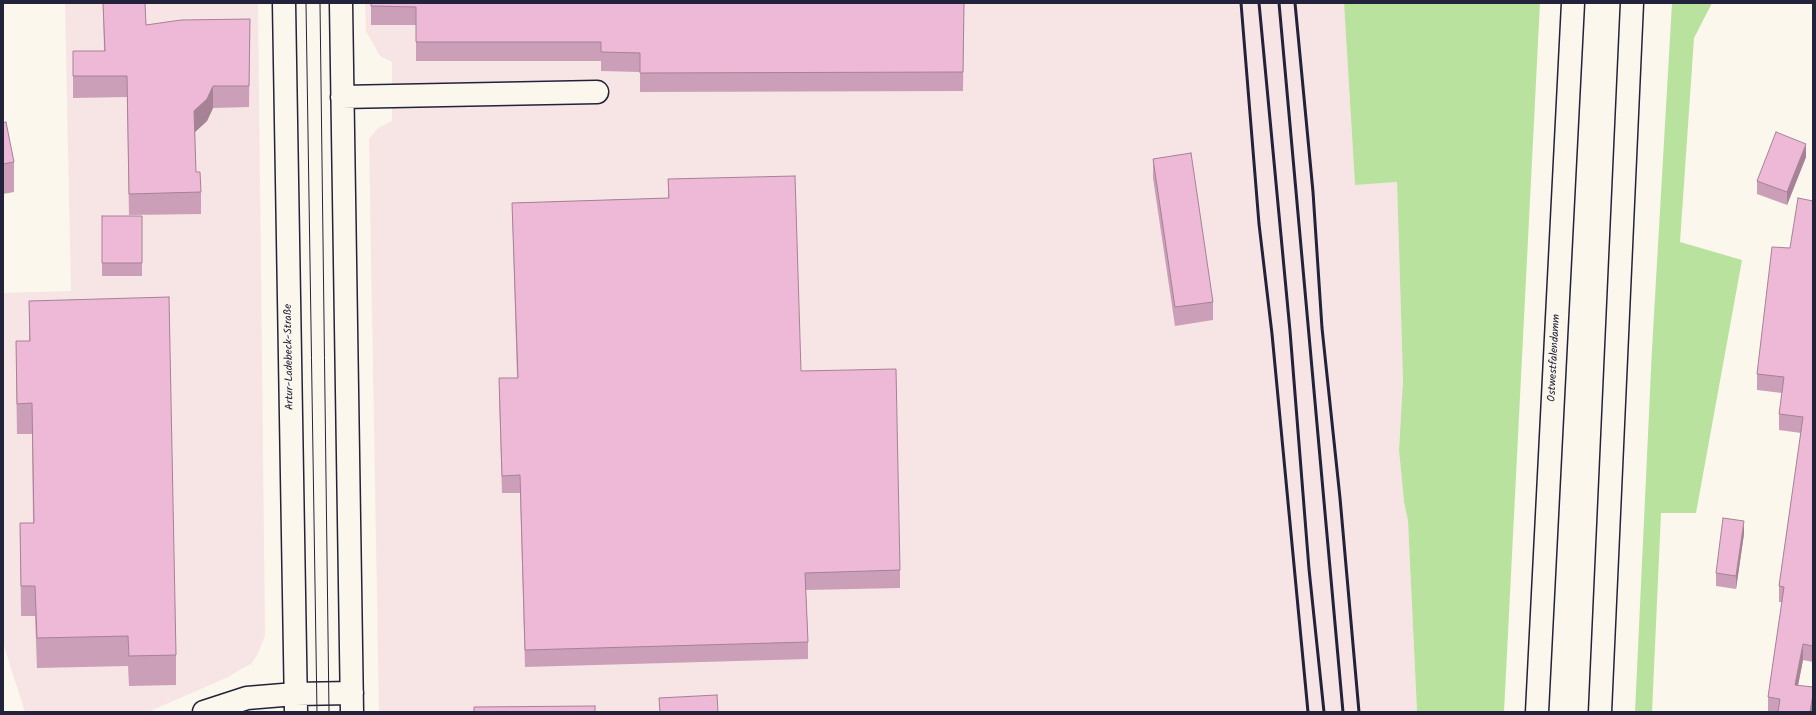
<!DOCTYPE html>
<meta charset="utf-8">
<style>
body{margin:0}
#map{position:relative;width:1816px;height:715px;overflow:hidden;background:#fbf7ec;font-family:Kalam,sans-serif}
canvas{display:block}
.frame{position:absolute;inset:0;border:4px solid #22223b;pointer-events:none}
</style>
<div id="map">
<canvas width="1816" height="715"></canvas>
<div class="frame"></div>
</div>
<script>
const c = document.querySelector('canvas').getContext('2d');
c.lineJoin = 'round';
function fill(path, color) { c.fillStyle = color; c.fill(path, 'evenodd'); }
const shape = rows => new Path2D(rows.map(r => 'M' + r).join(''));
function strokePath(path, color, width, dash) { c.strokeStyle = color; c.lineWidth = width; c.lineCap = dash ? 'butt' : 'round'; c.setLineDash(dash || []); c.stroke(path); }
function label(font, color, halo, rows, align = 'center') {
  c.font = font + ' Kalam,sans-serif'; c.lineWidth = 3; c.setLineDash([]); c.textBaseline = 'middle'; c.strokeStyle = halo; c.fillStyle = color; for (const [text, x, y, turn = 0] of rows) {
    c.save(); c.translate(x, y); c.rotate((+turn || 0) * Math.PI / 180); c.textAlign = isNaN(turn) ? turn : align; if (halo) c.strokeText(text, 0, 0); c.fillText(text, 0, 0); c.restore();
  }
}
const built = shape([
 [65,3,258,3,265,636,257,655,252,663,226,678,148,712,25,712,3,643,3,293,71,291],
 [365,3,1344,3,1355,185,1397,182,1403,380,1399,450,1404,502,1408,521,1417,712,379,712,369,139,378,128,392,121,392,62,380,56,366,31]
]);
const green = shape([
 [1344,3,1540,3,1504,712,1417,712,1408,521,1404,502,1399,450,1403,380,1397,182,1355,185],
 [1672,3,1712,3,1694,38,1680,242,1742,260,1696,513,1661,513,1652,712,1635,712,1652,349]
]);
const minor = shape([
 [284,3,296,712],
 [341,3,352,712],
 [342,97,597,92],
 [204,712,247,698,295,694,352,693]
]);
const highway = shape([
 [1537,712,1573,3],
 [1600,712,1632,3]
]);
const tram = shape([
 [306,3,317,712],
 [320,3,329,712]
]);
const rail = shape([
 [1241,3,1259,224,1272,334,1308,712],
 [1259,3,1290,331,1309,569,1324,712],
 [1279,3,1343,712],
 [1295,3,1313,192,1322,328,1340,498,1359,712]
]);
const wall = shape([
 [103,3,145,3,146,25,250,19,249,107,213,108,207,121,195,132,196,172,201,192,201,214,129,215,127,97,73,98,73,51,104,51],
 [371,3,964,3,963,91,640,92,640,72,601,71,601,61,416,61,416,25,371,25],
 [3,123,14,162,14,192,3,194],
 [1806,157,1787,205,1757,194,1757,181],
 [1153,159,1213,302,1213,320,1175,326,1153,178],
 [668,179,801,371,900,570,900,588,806,590,808,642,808,659,525,667,520,493,502,493,499,395,499,378,517,378,512,203,668,198],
 [1813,201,1813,662,1803,660,1798,685,1813,710,1813,712,1768,712,1768,697,1782,602,1779,602,1779,586,1801,433,1779,430,1779,414,1782,393,1757,390,1757,374,1790,248],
 [102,216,142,216,142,276,102,276],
 [29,301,176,655,176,685,129,686,128,666,37,668,35,616,21,616,20,523,33,523,32,434,17,434,16,371,16,341,29,341],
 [1744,534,1736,589,1716,586,1716,573]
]);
const shadedWall = shape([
 [213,86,213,108,207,121,194,133,194,111],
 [1806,144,1806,157,1787,205,1787,192],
 [1744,521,1744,534,1736,589,1736,576],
 [1803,644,1803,660,1795,701,1795,685],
 [1813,694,1813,712,1810,712]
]);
const building = shape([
 [103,3,145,3,146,25,181,20,250,19,249,86,213,86,207,99,194,111,196,172,200,172,201,192,129,194,127,76,73,76,73,51,105,51,103,3],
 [371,3,964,3,963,72,640,73,640,53,601,52,601,42,416,42,416,7,371,6,371,3],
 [6,122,14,162,3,164,3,123,6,122],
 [1776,132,1806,144,1787,192,1757,181,1776,132],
 [1191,153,1213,302,1175,307,1153,159,1191,153],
 [795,176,801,371,896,369,900,570,805,573,808,642,525,650,520,475,502,476,499,378,518,378,512,203,669,198,668,179,795,176],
 [1798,198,1813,201,1813,646,1803,644,1795,685,1813,687,1813,694,1810,712,1778,712,1780,699,1768,697,1784,587,1779,586,1803,417,1779,414,1784,377,1757,374,1772,247,1790,248,1798,198],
 [102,216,142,216,142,263,102,263,102,216],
 [169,297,176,655,129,656,128,636,37,638,35,586,21,586,20,523,34,523,32,403,17,404,16,341,30,341,29,301,169,297],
 [1723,518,1744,521,1736,576,1716,573,1723,518],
 [717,695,718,712,660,712,659,698,717,695],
 [595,706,595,712,474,712,474,707,595,706]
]);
const streetNames = [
 ["Artur-Ladebeck-Straße",290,357,-91],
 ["Ostwestfalendamm",1555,358,-87]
];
fill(built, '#f7e4e5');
fill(green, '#b9e29e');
strokePath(minor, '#22223b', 25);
strokePath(highway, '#22223b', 25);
strokePath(minor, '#fbf7ec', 22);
strokePath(highway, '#fbf7ec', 22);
strokePath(tram, '#22223b', 1);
strokePath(rail, '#22223b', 3);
fill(wall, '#cc9fb8');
fill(shadedWall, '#a68296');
fill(building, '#edb9d6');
strokePath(building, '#a68296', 1);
label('11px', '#22223b', '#fbf7ec', streetNames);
</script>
